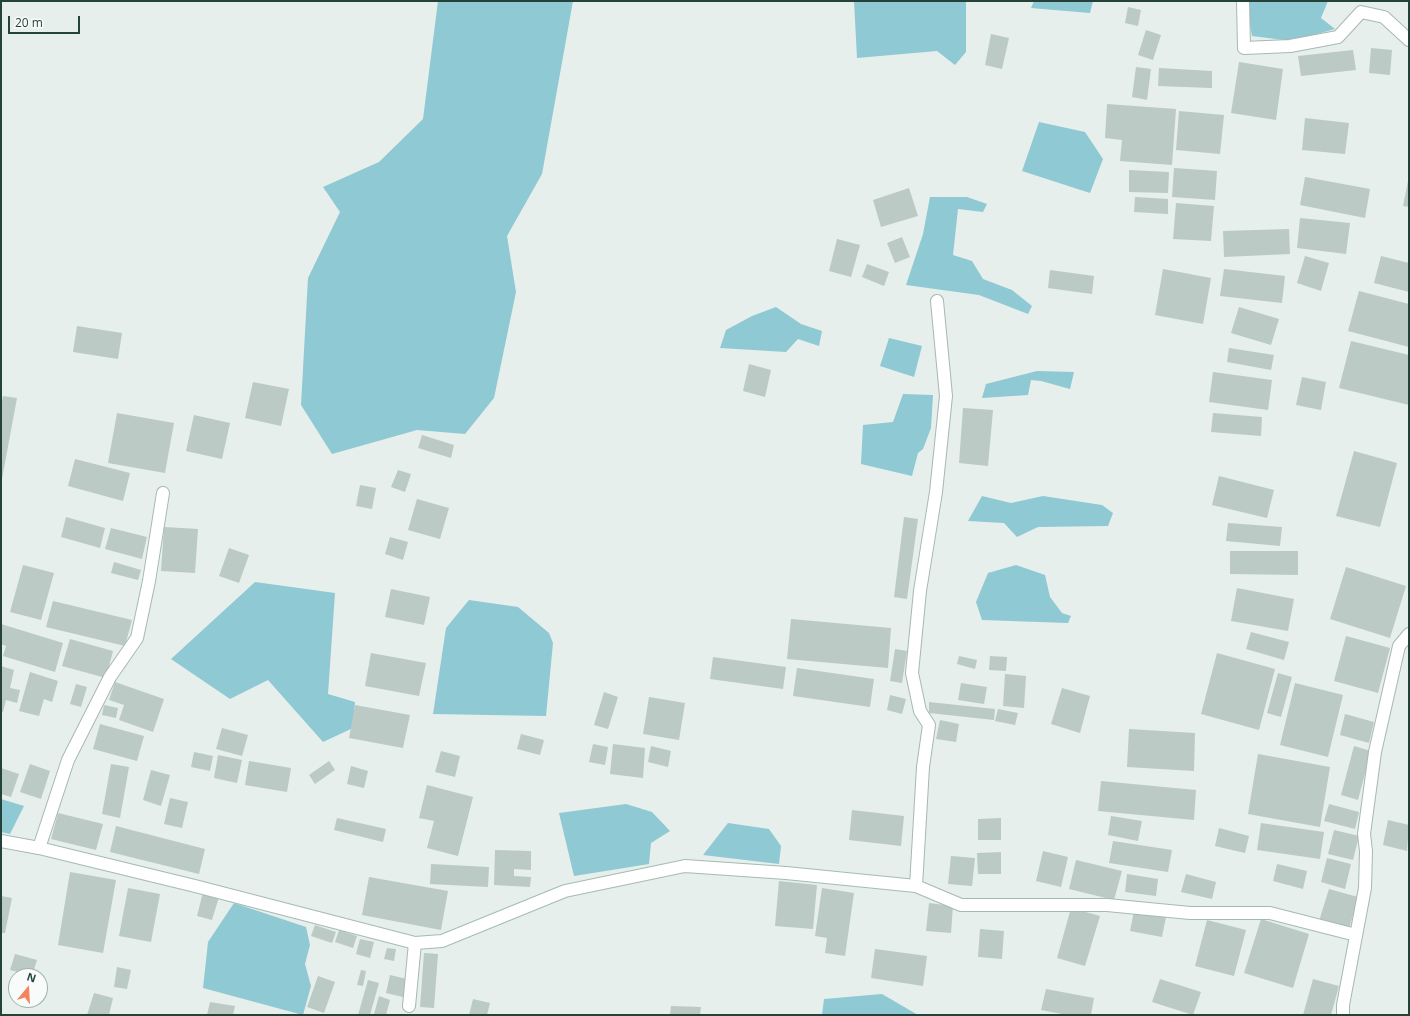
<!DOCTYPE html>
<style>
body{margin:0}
#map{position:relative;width:1410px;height:1016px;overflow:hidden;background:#e6efeb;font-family:"Open Sans",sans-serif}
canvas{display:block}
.frame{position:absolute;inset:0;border:2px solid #24423a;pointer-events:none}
.north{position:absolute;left:8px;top:968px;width:40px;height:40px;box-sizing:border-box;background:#f7fbf9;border:1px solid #a3b1ad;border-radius:50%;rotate:18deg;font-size:11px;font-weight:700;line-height:16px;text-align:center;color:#24423a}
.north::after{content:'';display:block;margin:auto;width:14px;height:18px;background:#f4845f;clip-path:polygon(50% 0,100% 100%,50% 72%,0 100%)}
.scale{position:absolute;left:8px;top:16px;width:72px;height:18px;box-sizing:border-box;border:2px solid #24423a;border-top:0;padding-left:5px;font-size:12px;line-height:14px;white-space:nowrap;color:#24423a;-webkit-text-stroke:3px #f7fbf9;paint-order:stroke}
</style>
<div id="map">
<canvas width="1410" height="1016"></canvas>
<div class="frame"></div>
<div class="north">N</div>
<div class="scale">20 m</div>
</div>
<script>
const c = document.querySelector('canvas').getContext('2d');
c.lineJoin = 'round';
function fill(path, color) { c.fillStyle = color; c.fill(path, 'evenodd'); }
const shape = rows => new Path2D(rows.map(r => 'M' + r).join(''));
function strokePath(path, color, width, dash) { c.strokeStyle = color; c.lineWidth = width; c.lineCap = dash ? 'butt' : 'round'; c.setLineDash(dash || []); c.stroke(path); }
const water = shape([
 [438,1,573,1,542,174,507,236,516,292,494,398,465,434,417,430,332,454,301,405,308,278,340,212,323,187,379,162,423,119],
 [854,1,966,1,966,52,955,65,937,51,857,58],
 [1034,1,1093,1,1090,13,1031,8],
 [1246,1,1328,1,1321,18,1335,29,1292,41,1252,36],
 [1039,122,1085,132,1103,159,1090,193,1022,171],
 [930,197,967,197,987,204,983,212,958,209,953,255,972,261,983,279,1012,290,1032,306,1028,314,979,295,906,285,923,234],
 [776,307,801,324,822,331,819,346,798,339,786,352,720,348,726,330,752,316],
 [889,338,922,346,914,377,880,366],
 [1037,371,1074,372,1070,389,1041,381,1031,380,1028,395,982,398,986,384],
 [903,394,933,395,931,428,923,449,918,453,912,476,861,464,863,425,893,422],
 [982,496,1011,503,1043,496,1102,505,1113,513,1108,526,1038,527,1017,537,1004,523,968,521],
 [1016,565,1045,575,1050,597,1062,613,1071,616,1068,623,982,620,976,602,988,573],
 [255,582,335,593,328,694,355,702,353,728,323,742,268,680,230,699,171,659],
 [469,600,518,607,549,633,553,643,546,716,433,714,446,628],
 [1,799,24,806,10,834,1,832],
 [626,804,652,812,670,831,651,843,649,864,574,876,559,813],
 [728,823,769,829,781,846,779,864,703,855],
 [234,903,306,927,310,945,305,964,311,986,303,1015,203,988,208,942],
 [882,994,918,1015,822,1015,824,999]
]);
const building = shape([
 [1128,7,1141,10,1138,26,1125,23],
 [1146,30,1161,35,1153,60,1138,55],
 [991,34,1009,38,1002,69,985,65],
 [1371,48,1392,50,1390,75,1369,73],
 [1353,50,1356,70,1301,76,1298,56],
 [1239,62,1283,69,1276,120,1231,113],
 [1136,67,1151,69,1147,100,1132,97],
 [1159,68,1212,71,1212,88,1158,86],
 [1107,104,1176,109,1172,165,1120,161,1122,140,1105,138],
 [1179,111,1224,115,1220,154,1176,150],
 [1305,118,1349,123,1345,154,1302,150],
 [1174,168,1217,171,1215,200,1172,197],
 [1129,170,1169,172,1168,193,1129,192],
 [1305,177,1370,189,1365,218,1300,205],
 [1408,181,1409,181,1409,207,1403,206],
 [909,188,918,216,881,227,873,200],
 [1135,197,1168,199,1168,214,1134,212],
 [1176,203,1214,206,1211,241,1173,239],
 [1300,218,1350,223,1346,254,1297,248],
 [1289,229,1290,254,1224,257,1223,231],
 [902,237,910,257,895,263,887,243],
 [837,239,860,245,851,277,829,271],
 [1305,256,1329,263,1321,291,1297,283],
 [1381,256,1409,263,1409,292,1374,283],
 [867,264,889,272,884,286,862,277],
 [1163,269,1211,278,1203,324,1155,315],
 [1224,269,1285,276,1282,303,1220,296],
 [1050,270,1094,276,1092,294,1048,288],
 [1359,291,1409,304,1409,347,1348,331],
 [1239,307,1279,319,1271,345,1231,333],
 [77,326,122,333,118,359,73,352],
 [1351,341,1409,355,1409,405,1339,388],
 [1229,348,1274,355,1271,370,1227,362],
 [749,364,771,370,765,397,743,391],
 [1213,372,1272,380,1268,410,1209,402],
 [1302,377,1326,382,1321,410,1296,405],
 [253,382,289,389,281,426,245,418],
 [3,396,17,398,2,479,1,405],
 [963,408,993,410,988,466,959,463],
 [117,413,174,423,165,473,108,463],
 [1213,413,1262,417,1261,436,1211,432],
 [194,415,230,423,222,459,186,451],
 [422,435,454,445,451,458,418,448],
 [1354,451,1397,463,1380,527,1336,516],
 [75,459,130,473,123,501,68,486],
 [398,470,411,474,405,492,391,487],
 [1219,476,1274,490,1267,518,1212,505],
 [360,485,376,488,372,509,356,506],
 [417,499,449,508,440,539,408,530],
 [66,517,105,528,100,548,61,537],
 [904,517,918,519,907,599,894,597],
 [1228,523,1282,527,1280,546,1226,541],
 [164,527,198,529,195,573,161,571],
 [111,528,147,537,142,559,105,549],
 [390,537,408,542,403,560,385,554],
 [229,548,249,555,239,583,219,576],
 [1230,551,1298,551,1298,575,1230,574],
 [114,562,141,570,138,580,111,573],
 [23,565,54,573,41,620,10,612],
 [1346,567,1406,586,1390,638,1330,619],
 [1237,588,1294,599,1288,631,1231,621],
 [391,589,430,597,424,625,385,617],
 [53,601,132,620,125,646,46,627],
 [791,619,891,628,888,668,787,659],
 [1,624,63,643,55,672,3,656,6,646,1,644],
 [1251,632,1289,642,1284,660,1246,649],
 [1346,636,1390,648,1378,693,1334,681],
 [70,639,113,651,106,678,62,666],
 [895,649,907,651,902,683,890,681],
 [371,653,426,663,419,696,365,686],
 [1217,653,1275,669,1259,730,1201,714],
 [959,656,977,660,975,669,957,664],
 [990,656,1007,657,1006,671,989,670],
 [713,657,786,667,783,689,710,679],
 [1,666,14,670,10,688,20,690,17,703,6,700,3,712,1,711],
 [797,668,874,679,870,707,793,696],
 [30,672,58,681,52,702,44,699,39,716,19,711],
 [1278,673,1292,677,1281,717,1267,713],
 [1005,674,1026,676,1024,708,1003,706],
 [115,682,164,699,153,732,119,720,124,705,109,700],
 [961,683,987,687,984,704,958,700],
 [1295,683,1343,695,1328,757,1280,745],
 [76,684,87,687,81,707,70,704],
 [1062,688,1090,696,1080,733,1051,724],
 [604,692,618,697,608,729,594,725],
 [890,695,906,699,902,714,887,710],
 [649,697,685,703,679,740,643,734],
 [929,702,995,709,994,720,929,713],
 [104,705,118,708,116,718,102,715],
 [355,705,410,715,403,748,349,738],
 [998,709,1018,713,1015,725,995,721],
 [1345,714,1374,722,1369,743,1340,735],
 [940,720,959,724,956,742,936,739],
 [100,724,144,736,137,761,93,749],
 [222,728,248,735,242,756,216,749],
 [1129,729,1195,733,1194,771,1127,767],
 [521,734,544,740,540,755,517,749],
 [593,744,608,747,605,765,589,762],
 [613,744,645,748,643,778,610,774],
 [651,746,671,751,668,767,648,762],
 [1354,746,1371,751,1358,800,1341,795],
 [441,751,460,756,455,777,435,772],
 [194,752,213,756,210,771,191,767],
 [1258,754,1330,767,1320,827,1248,814],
 [218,755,242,760,237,783,214,778],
 [249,761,291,768,287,792,245,785],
 [329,761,335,770,315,784,309,775],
 [30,764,50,771,41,799,20,792],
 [111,764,129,767,120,818,102,814],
 [351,766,368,771,364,788,347,784],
 [1,768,19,774,11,797,1,794],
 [151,770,170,775,161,806,143,800],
 [1101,781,1196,790,1194,820,1098,811],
 [427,785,473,797,458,856,427,848,434,821,419,818],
 [170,798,188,802,182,828,164,824],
 [1329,804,1359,812,1355,829,1324,821],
 [852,810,904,816,901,846,849,840],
 [58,813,103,824,96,850,51,839],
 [1111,816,1142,821,1138,841,1108,835],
 [337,818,386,829,383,842,334,830],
 [1001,818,1001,840,978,840,978,819],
 [1388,820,1409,825,1407,851,1383,845],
 [1261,823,1324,832,1320,859,1257,850],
 [116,826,205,849,199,874,110,852],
 [1219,828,1249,836,1245,853,1215,846],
 [1334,830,1359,836,1353,860,1328,854],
 [1113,841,1172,850,1168,872,1109,863],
 [495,850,531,851,531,870,514,869,514,876,531,877,530,887,494,885],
 [1043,851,1068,857,1061,887,1036,881],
 [1001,852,1001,874,978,874,977,853],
 [951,856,975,858,972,886,948,884],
 [1327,858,1351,864,1345,889,1321,882],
 [1076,860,1122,871,1114,900,1069,889],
 [431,864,489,867,488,887,430,884],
 [1277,864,1307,871,1303,889,1273,881],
 [70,872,116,880,103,953,58,945],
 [1127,874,1158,879,1156,896,1125,892],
 [1186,874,1216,882,1212,899,1181,892],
 [369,877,448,891,441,930,362,915],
 [779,881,817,885,813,929,775,926],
 [128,888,160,894,151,942,119,936],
 [822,888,854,893,845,956,825,953,827,938,815,936],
 [1329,889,1358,897,1349,929,1319,921],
 [203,892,219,897,212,920,197,916],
 [1,896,12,898,5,933,1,933],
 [929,903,953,906,951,933,926,931],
 [1071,908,1100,916,1085,966,1057,958],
 [1134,911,1166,917,1162,937,1130,931],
 [1261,919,1309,934,1293,988,1244,973],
 [1207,920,1246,930,1234,976,1195,966],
 [315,925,336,932,332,943,311,936],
 [980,929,1004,931,1002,959,978,957],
 [339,930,357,936,353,948,335,942],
 [360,939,374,942,370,958,356,954],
 [387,948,396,949,394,961,384,959],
 [875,949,927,956,923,986,871,978],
 [424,953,438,954,434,1008,420,1007],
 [15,954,37,960,32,976,10,970],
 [117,967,131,970,127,989,114,987],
 [361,970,366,971,363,986,357,985],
 [390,975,407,979,403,997,386,993],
 [318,976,335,982,324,1013,307,1007],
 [1160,979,1201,992,1193,1015,1152,1002],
 [1313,979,1339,986,1331,1015,1303,1015],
 [368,980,379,983,370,1015,358,1015],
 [1046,989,1094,998,1091,1015,1067,1015,1041,1010],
 [94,993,113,998,109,1015,87,1015],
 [379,996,390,1000,386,1015,374,1014],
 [473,999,490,1003,487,1015,469,1015],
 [210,1002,235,1006,233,1015,207,1015],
 [671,1006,701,1007,700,1015,670,1015]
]);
const street = shape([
 [1243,1,1244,48,1290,46,1338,37,1361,12,1384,17,1409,40],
 [39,848,68,760,110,677,137,638,149,581,163,493],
 [916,886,923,767,929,725,920,711,912,673,920,591,936,492,946,396,937,301],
 [409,1006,415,943],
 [1343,1015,1343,1005,1365,888,1366,851,1364,834,1375,752,1399,646,1409,634]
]);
const secondary = shape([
 [1,841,39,848,195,886,415,943,442,941,565,891,685,866,786,873,916,886,961,905,1107,905,1190,913,1270,913,1356,935]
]);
fill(water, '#8ec9d4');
fill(building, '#bbcac4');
strokePath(street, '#a8b8b2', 14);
strokePath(secondary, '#a4bbb3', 14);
strokePath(street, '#fff', 12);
strokePath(secondary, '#fff', 12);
</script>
